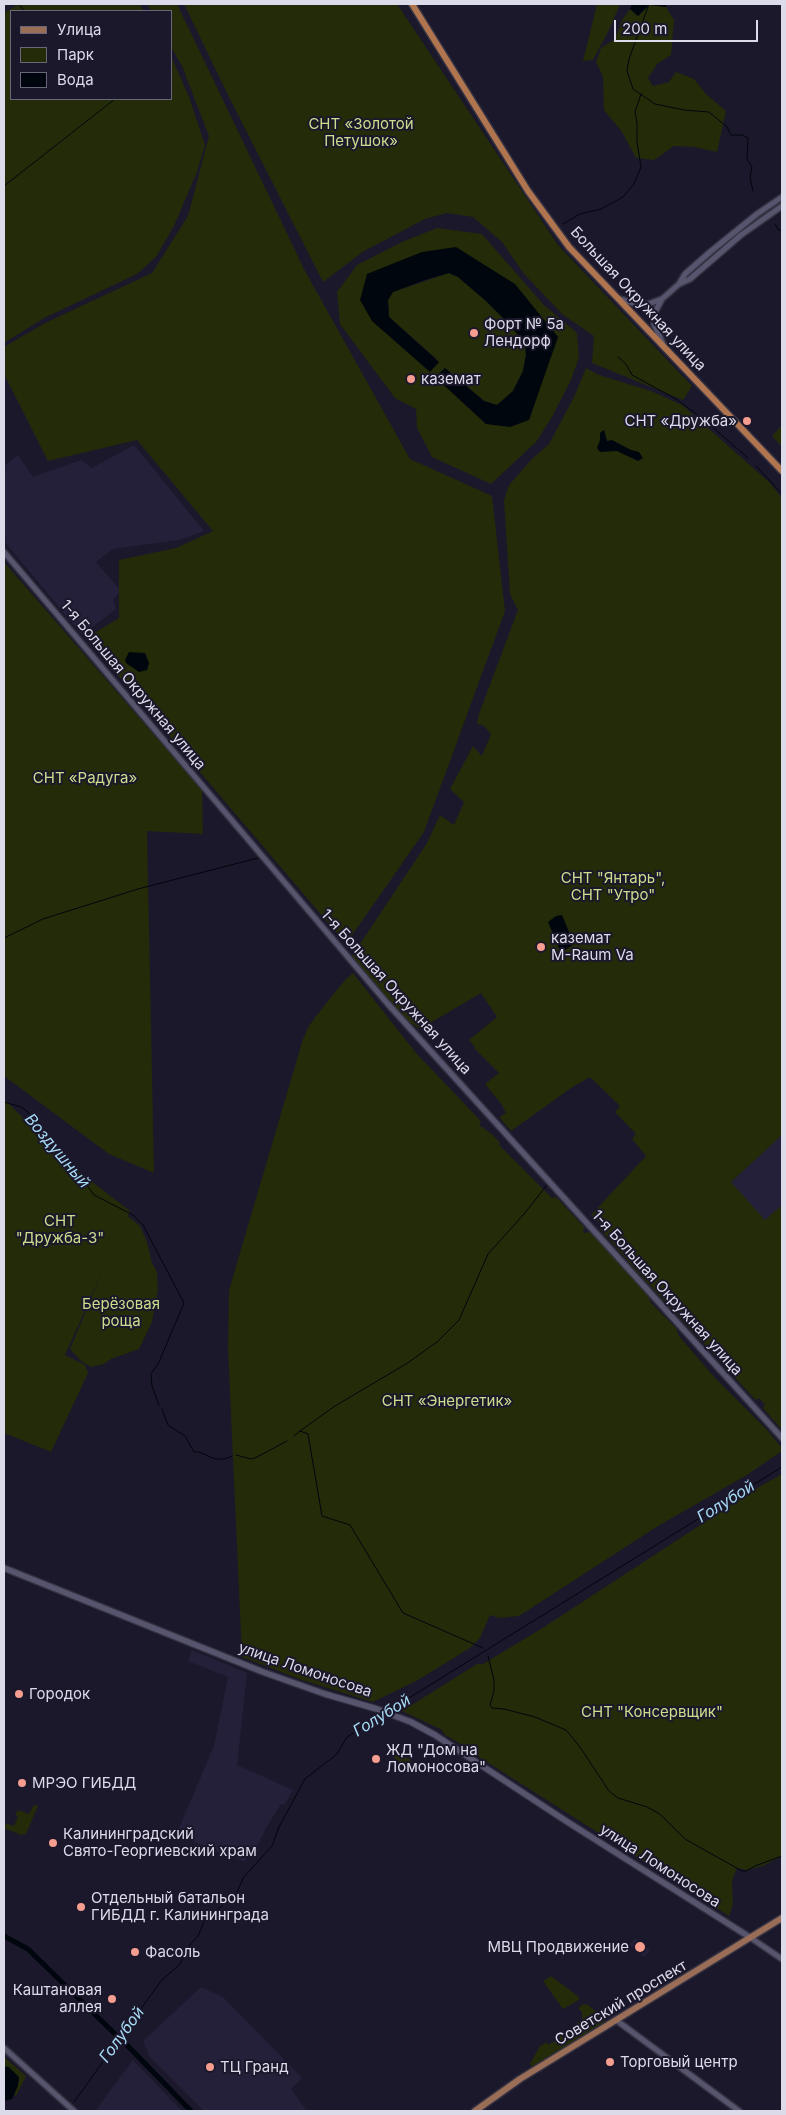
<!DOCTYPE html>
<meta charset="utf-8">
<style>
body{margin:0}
#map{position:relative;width:786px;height:2115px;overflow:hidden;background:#1b182c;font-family:Inter,sans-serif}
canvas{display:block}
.frame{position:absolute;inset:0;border:5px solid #dcdbe9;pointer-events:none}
.legend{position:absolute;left:10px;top:10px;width:162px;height:90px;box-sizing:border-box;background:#1b182c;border:1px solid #686678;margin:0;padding:6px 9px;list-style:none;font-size:15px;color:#dcdbe9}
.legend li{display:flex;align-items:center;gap:10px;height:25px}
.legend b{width:25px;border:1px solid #686678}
.scale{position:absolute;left:614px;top:20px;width:144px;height:22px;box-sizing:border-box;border:2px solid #dcdbe9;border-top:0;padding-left:6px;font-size:15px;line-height:18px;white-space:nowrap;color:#dcdbe9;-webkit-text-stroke:4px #1b182c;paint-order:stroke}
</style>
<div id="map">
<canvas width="786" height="2115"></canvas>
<div class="frame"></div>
<ul class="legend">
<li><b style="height:6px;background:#9a6d56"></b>Улица</li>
<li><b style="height:14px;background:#242b08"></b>Парк</li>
<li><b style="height:14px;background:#00060d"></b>Вода</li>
</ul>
<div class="scale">200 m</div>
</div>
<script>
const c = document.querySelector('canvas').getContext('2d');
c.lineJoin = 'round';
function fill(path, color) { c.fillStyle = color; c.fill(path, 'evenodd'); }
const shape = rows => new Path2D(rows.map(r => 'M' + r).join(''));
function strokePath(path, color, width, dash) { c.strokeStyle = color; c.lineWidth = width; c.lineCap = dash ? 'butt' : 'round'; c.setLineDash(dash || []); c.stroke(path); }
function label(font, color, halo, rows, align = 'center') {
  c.font = font + ' Inter,sans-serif'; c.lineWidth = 4; c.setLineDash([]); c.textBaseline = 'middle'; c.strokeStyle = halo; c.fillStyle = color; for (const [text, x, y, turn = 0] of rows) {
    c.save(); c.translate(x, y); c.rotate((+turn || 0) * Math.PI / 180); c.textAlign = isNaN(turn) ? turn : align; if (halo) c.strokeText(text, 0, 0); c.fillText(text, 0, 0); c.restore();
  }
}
const built = shape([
 [134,445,204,531,179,540,113,549,96,562,121,591,113,600,116,609,82,635,4,541,4,466,18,455,33,477,81,460,92,468],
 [782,1135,782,1205,765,1221,731,1182],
 [192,1650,247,1673,237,1765,293,1790,284,1805,281,1804,267,1826,255,1850,251,1848,245,1862,176,1835,214,1746,228,1677,188,1661],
 [635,1938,650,1950,644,1957,629,1945],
 [201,1987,223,1997,302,2078,291,2089,307,2111,204,2111,150,2057,143,2041],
 [133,2060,182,2111,95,2111]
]);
const green = shape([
 [19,4,139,4,144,11,11,11,11,99,171,99,171,56,189,97,205,145,197,172,174,226,156,257,137,274,44,318,4,343,4,13],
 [147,4,177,4,305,271,410,459,492,496,505,611,424,832,346,944,86,638,119,618,119,560,176,548,213,531,137,440,48,461,4,374,4,347,45,323,152,273,188,216,209,136,182,66,171,47,171,11,151,11],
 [184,4,397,4,558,245,692,386,683,400,592,363,594,336,562,314,524,274,502,242,473,217,447,213,425,219,364,251,323,282,228,95],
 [597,4,620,4,609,30,593,60,583,61],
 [649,4,666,7,674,20,671,55,657,64,648,78,653,86,669,82,676,72,694,79,706,94,726,111,717,152,694,147,674,146,654,160,636,158,622,132,604,110,603,77,596,62,601,48,615,39,622,20,630,9,638,16],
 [437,228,482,234,544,305,577,333,579,357,571,380,552,417,536,442,491,484,432,457,417,428,416,409,395,398,340,324,337,292,357,265,402,242],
 [456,247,558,337,486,424,445,368,484,401,497,405,513,391,523,371,526,355,525,344,510,325,486,301,458,277,449,273,393,292,388,300,389,317,439,361,360,300],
 [586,368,599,375,651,391,682,405,769,482,782,498,782,1135,731,1182,765,1220,782,1205,782,1430,763,1408,765,1405,759,1398,756,1400,751,1395,632,1266,599,1228,601,1224,591,1215,646,1156,632,1139,636,1134,615,1112,620,1106,590,1077,571,1088,511,1131,499,1117,506,1113,502,1105,485,1084,499,1073,474,1048,475,1047,469,1040,497,1017,481,993,420,1029,406,1020,385,998,352,956,427,843,440,815,454,825,464,802,450,789,473,746,482,756,491,734,483,725,477,724,479,714,518,610,510,594,504,500,509,485,532,459,549,444,574,397],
 [782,425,782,447,772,436],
 [4,562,202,790,203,834,147,831,154,1173,109,1154,4,1076],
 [353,973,416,1053,479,1119,481,1122,479,1125,493,1135,500,1143,499,1145,552,1198,556,1197,585,1228,583,1230,584,1233,590,1232,647,1294,651,1303,676,1328,679,1336,716,1379,767,1430,782,1448,782,1451,747,1475,658,1526,519,1616,499,1618,490,1615,480,1638,470,1648,418,1680,373,1702,302,1680,242,1657,228,1349,229,1290,303,1039,309,1026,316,1016,345,980],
 [4,1099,73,1167,130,1211,128,1216,140,1226,147,1242,152,1263,157,1272,158,1290,152,1322,139,1349,111,1359,104,1364,91,1367,81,1361,70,1349,104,1268,65,1355,85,1365,88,1373,51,1452,4,1433],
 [782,1474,782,1856,763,1866,747,1870,737,1868,732,1881,733,1904,729,1916,476,1755,473,1751,445,1735,442,1730,402,1711,477,1664,483,1664,544,1627,757,1488],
 [396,1752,403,1757,411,1759,411,1762,406,1767,393,1757],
 [34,1805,38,1806,26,1834,21,1835,4,1828,4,1823,14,1826,18,1816,15,1815,18,1810,29,1814],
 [551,1976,579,1997,579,2000,563,2009,543,1981],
 [583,2004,588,2005,603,2017,605,2022,532,2067,530,2064,540,2046,547,2042,548,2045,560,2038,560,2034,582,2020,582,2012,578,2008],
 [4,2057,26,2076,16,2096,4,2090]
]);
const water = shape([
 [632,4,666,4,666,7,649,5,638,16,630,9],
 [456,247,515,284,558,337,529,420,510,427,486,424,435,377,445,368,484,401,497,405,513,391,523,371,526,355,525,344,510,325,486,301,458,277,449,273,425,280,393,292,388,300,389,317,439,362,430,372,372,321,360,300,367,274,422,252],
 [604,430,607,441,612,440,631,450,639,452,643,458,638,461,617,451,600,452,597,448,600,440,600,433],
 [129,652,145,653,149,663,147,670,139,672,126,663,125,660],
 [562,915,574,944,561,953,548,922,556,916],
 [4,2066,9,2067,19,2077,18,2086,12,2099,4,2101]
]);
const stream = shape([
 [19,4,24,11],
 [649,4,629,59,627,71,633,89,655,104,684,110,709,112,727,127,731,135,742,135,748,138,747,159,752,167,750,177,753,191],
 [4,186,115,99],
 [563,224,580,214,601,209,623,197,634,184,641,167,637,142,637,123,635,112,641,94],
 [775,224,778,229,782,231],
 [618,357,626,364,632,375,676,399,703,419,748,458],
 [756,466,782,494],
 [4,938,43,919,138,889,258,858],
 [4,1102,21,1107,28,1112,42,1134,69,1161,94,1195,133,1215,143,1225,184,1303,159,1362,151,1374,152,1386,159,1405],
 [162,1409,168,1425,185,1436,194,1452,199,1452,215,1459,225,1459,232,1456],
 [300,1431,335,1406,406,1364,437,1342,459,1320,488,1254,524,1214,547,1185],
 [294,1436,300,1431,308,1434,322,1516,350,1525,403,1613,483,1648],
 [236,1455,251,1459,255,1458,287,1441],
 [488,1656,494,1680,494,1691,490,1705,492,1708,504,1709,535,1717,566,1730,580,1747,609,1791,618,1798,647,1807,660,1814,685,1839,742,1871,746,1871,755,1866,782,1856],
 [388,1711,782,1467],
 [74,2102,161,1981,180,1964,189,1946,198,1936,205,1919,236,1895,243,1878,272,1846,279,1827,305,1779,337,1754,347,1737,384,1714]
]);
const canal = shape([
 [4,1936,28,1949,118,2037],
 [123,2041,191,2111]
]);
const tertiary = shape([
 [679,284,690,279,741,235,782,206],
 [620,299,643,306,662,299,679,284,685,274,710,252,757,214,782,197],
 [661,301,655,312,654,324,663,344],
 [4,552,387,1003,782,1438],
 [751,1938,782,1959],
 [616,2020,739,2111],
 [4,2048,74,2111]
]);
const secondary = shape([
 [4,1568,263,1672,325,1694,377,1709,411,1722,435,1735,566,1821,751,1938]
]);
const primary = shape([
 [475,2111,520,2079,782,1918]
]);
const trunk = shape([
 [412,4,528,191,569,247,782,471]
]);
const markers = [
 [474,333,5,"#f59d8f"],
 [411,379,5,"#f59d8f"],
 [747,421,5,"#f59d8f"],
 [541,947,5,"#f59d8f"],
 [19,1694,5,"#f59d8f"],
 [376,1759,5,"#f59d8f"],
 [22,1783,5,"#f59d8f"],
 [53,1843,5,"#f59d8f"],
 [81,1907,5,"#f59d8f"],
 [640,1947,6,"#f59d8f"],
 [135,1952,5,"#f59d8f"],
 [112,1999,5,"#f59d8f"],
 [610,2062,5,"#f59d8f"],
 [210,2067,5,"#f59d8f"]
];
const parkNames = [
 ["СНТ «Золотой",361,124],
 ["Петушок»",361,141],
 ["СНТ «Радуга»",85,778],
 ["СНТ \"Янтарь\",",613,878],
 ["СНТ \"Утро\"",613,895],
 ["СНТ",60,1221],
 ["\"Дружба-3\"",60,1238],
 ["Берёзовая",121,1304],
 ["роща",121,1321],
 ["СНТ «Энергетик»",447,1401],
 ["СНТ \"Консервщик\"",652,1712]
];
const streetNames = [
 ["Большая Окружная улица",638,299,47],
 ["1-я Большая Окружная улица",133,685,50],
 ["1-я Большая Окружная улица",396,992,48],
 ["1-я Большая Окружная улица",667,1293,48],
 ["улица Ломоносова",305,1670,19],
 ["улица Ломоносова",660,1866,33],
 ["Советский проспект",621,2003,-31]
];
const poiNames = [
 ["Форт № 5а",484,324],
 ["Лендорф",484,341],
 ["каземат",421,379],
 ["СНТ «Дружба»",737,421,"right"],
 ["каземат",551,938],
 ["M-Raum Va",551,955],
 ["Городок",29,1694],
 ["ЖД \"Дом на",386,1750],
 ["Ломоносова\"",386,1767],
 ["МРЭО ГИБДД",32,1783],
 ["Калининградский",63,1834],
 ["Свято-Георгиевский храм",63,1851],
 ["Отдельный батальон",91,1898],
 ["ГИБДД г. Калининграда",91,1915],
 ["МВЦ Продвижение",629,1947,"right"],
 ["Фасоль",145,1952],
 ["Каштановая",102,1990,"right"],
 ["аллея",102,2007,"right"],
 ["Торговый центр",620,2062],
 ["ТЦ Гранд",220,2067]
];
const waterNames = [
 ["Воздушный",57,1151,50],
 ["Голубой",726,1502,-32],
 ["Голубой",382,1716,-32],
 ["Голубой",122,2035,-54]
];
fill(built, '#24203a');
fill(green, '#242b08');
fill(water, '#00060d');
strokePath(stream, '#00060d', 1);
strokePath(canal, '#00060d', 5);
strokePath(tertiary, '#353343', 8);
strokePath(secondary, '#353343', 8);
strokePath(primary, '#353343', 9);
strokePath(trunk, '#353343', 9);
strokePath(tertiary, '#57556d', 5);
strokePath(secondary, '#57556d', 5.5);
strokePath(primary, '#9a6d56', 6);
strokePath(trunk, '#b0754e', 6);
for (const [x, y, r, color] of markers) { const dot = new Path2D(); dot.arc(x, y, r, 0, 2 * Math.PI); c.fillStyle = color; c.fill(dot); strokePath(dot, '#1b182c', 2); }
label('15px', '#cade8d', '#1b182c', parkNames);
label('15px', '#dcdbe9', '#1b182c', streetNames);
label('15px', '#dcdbe9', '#1b182c', poiNames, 'left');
label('italic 16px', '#a7daf4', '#1b182c', waterNames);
</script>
